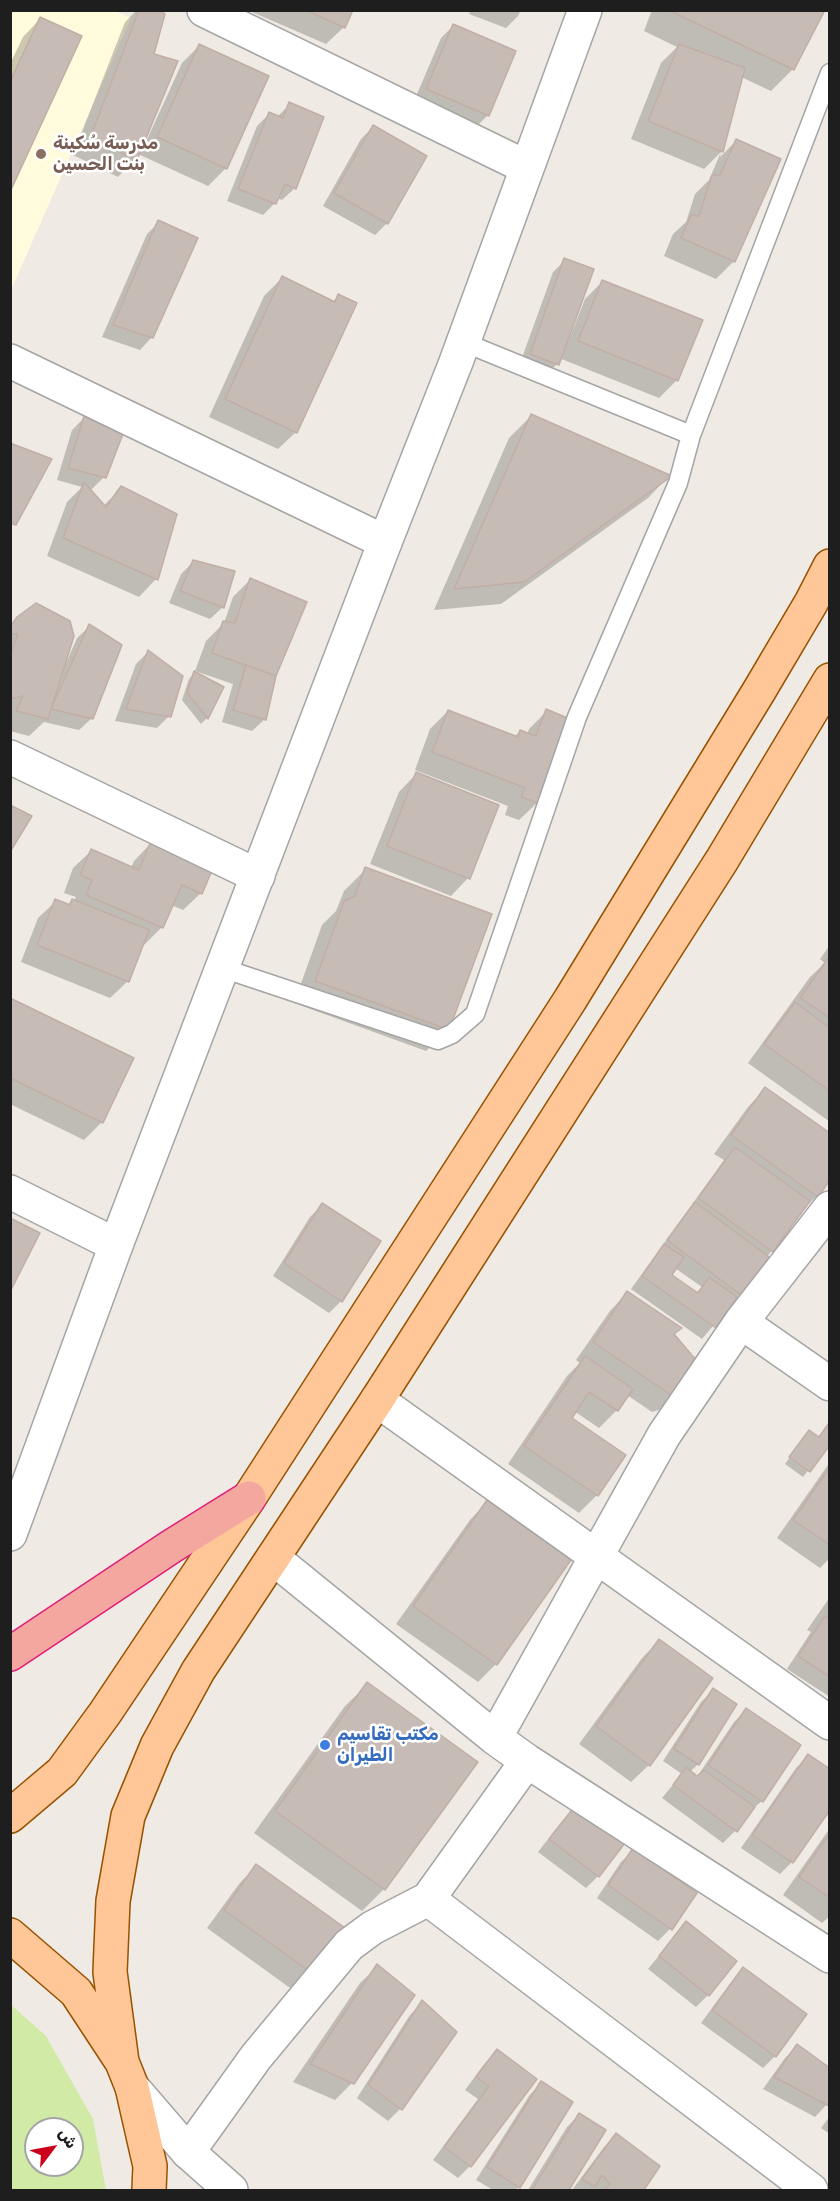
<!DOCTYPE html>
<meta charset="utf-8">
<style>
body{margin:0}
#map{position:relative;width:840px;height:2201px;overflow:hidden;background:#efeae3;font-family:Rubik,"Noto Sans Arabic",sans-serif}
canvas{display:block}
.frame{position:absolute;inset:0;border:12px solid #1e1e1e;pointer-events:none}
.north{position:absolute;left:24px;top:2117px;width:60px;height:60px;box-sizing:border-box;background:#fff;border:2px solid #a5a5a5;border-radius:50%;rotate:58deg;font-size:16px;font-weight:700;line-height:24px;text-align:center;color:#1e1e1e}
.north::after{content:'';display:block;margin:auto;width:21px;height:27px;background:#cb001a;clip-path:polygon(50% 0,100% 100%,50% 72%,0 100%)}
</style>
<div id="map">
<canvas width="840" height="2201"></canvas>
<div class="frame"></div>
<div class="north">ش</div>
</div>
<script>
const c = document.querySelector('canvas').getContext('2d');
c.lineJoin = 'round';
function fill(path, color) { c.fillStyle = color; c.fill(path, 'evenodd'); }
const shape = rows => new Path2D(rows.map(r => 'M' + r).join(''));
function strokePath(path, color, width, dash) { c.strokeStyle = color; c.lineWidth = width; c.lineCap = dash ? 'butt' : 'round'; c.setLineDash(dash || []); c.stroke(path); }
function label(font, color, halo, rows, align = 'center') {
  c.font = font + ' Rubik,"Noto Sans Arabic",sans-serif'; c.lineWidth = 5; c.setLineDash([]); c.textBaseline = 'middle'; c.strokeStyle = halo; c.fillStyle = color; for (const [text, x, y, turn = 0] of rows) {
    c.save(); c.translate(x, y); c.rotate((+turn || 0) * Math.PI / 180); c.textAlign = isNaN(turn) ? turn : align; if (halo) c.strokeText(text, 0, 0); c.fillText(text, 0, 0); c.restore();
  }
}
const education = shape([
 [11,11,115,11,131,18,11,290]
]);
const grass = shape([
 [10,2004,46,2036,93,2119,106,2190,11,2190],
 [36,2129,72,2129,72,2165,36,2165]
]);
const shadow = shape([
 [137,10,156,10,142,145,144,146,182,63,199,46,226,168,208,186,138,154,136,159,118,177,73,155,125,22],
 [253,10,351,10,344,27,326,44,252,12],
 [471,10,521,10,518,16,506,28,469,14],
 [652,10,823,10,793,69,771,91,741,77,721,152,704,169,631,139,661,63,677,47,644,31],
 [40,19,10,188,10,64,23,37],
 [453,26,488,115,476,127,414,101,441,38],
 [290,104,295,188,282,200,277,198,275,203,263,215,227,201,257,126,269,114,277,117],
 [373,127,425,157,387,223,375,235,323,206,361,139],
 [736,141,734,261,716,279,664,256,673,234,686,222,695,194,709,180,721,152,720,157],
 [159,222,152,337,140,350,102,337,147,234],
 [565,260,566,341,568,342,585,299,603,281,677,380,659,398,559,358,557,364,545,376,519,366,553,272],
 [282,278,332,302,339,296,296,432,278,449,209,417,264,296],
 [531,416,669,476,648,498,501,604,434,610,509,438],
 [84,418,104,477,92,489,88,488,103,506,122,488,176,515,156,579,139,597,47,556,67,502,82,487,57,480,72,430],
 [193,562,223,607,210,619,169,603,181,574],
 [251,579,274,675,265,719,252,731,222,722,233,684,195,671,206,641,224,623,233,597],
 [18,618,66,663,77,638,90,626,92,718,79,730,44,722,29,736,10,731,10,625],
 [148,652,169,716,157,728,115,721,136,664],
 [194,673,222,688,207,718,201,724,182,700,189,679],
 [448,711,514,737,520,731,527,734,529,729,547,711,537,803,519,820,505,815,508,806,415,770,430,729],
 [416,774,468,878,451,896,370,864,399,792],
 [151,843,201,893,183,910,171,905,162,927,144,945,142,944,128,981,110,998,21,962,38,918,56,901,67,905,72,900,74,901,76,897,64,893,73,868,91,851,131,868,134,861],
 [366,869,448,1029,426,1051,294,1003,322,925,336,911,344,891],
 [830,945,830,1122,748,1063,810,977,825,963,820,959],
 [10,999,132,1059,101,1123,84,1140,10,1104],
 [765,1089,817,1196,799,1213,740,1294,702,1339,631,1289,724,1160,714,1154,748,1107],
 [675,1268,702,1287,696,1293,670,1275],
 [322,1205,341,1301,329,1313,273,1276,310,1217],
 [627,1293,673,1335,694,1360,668,1407,652,1412,627,1395,617,1410,599,1428,574,1411,570,1418,624,1455,597,1495,579,1513,508,1464,567,1376,580,1363,576,1360,610,1311],
 [830,1425,830,1443,803,1477,785,1464,804,1438,818,1438],
 [830,1462,830,1558,820,1568,777,1538],
 [487,1502,569,1560,496,1664,478,1682,396,1624,470,1520],
 [830,1597,830,1697,787,1669,811,1632,807,1630],
 [659,1641,649,1765,631,1782,579,1744,642,1658],
 [368,1684,384,1889,362,1911,254,1833,345,1706],
 [713,1690,735,1705,698,1764,690,1772,697,1777,734,1722,746,1710,762,1801,749,1812,735,1831,723,1843,662,1798,682,1774,663,1761,701,1702],
 [808,1756,792,1862,780,1874,741,1848,796,1768],
 [576,1808,623,1844,598,1876,586,1888,538,1852,563,1820],
 [830,1828,830,1916,822,1923,783,1895],
 [634,1850,670,1929,658,1941,597,1898,621,1862],
 [256,1866,346,1930,297,1993,207,1928,239,1884],
 [686,1923,708,1995,696,2007,648,1969],
 [378,1966,352,2083,335,2100,293,2082,360,1983],
 [744,1969,805,2014,775,2056,763,2068,701,2023,732,1981],
 [422,2003,400,2109,388,2121,357,2098,410,2015],
 [797,2046,830,2070,830,2101,815,2117,763,2089,785,2058],
 [497,2051,534,2079,470,2166,458,2178,433,2160,478,2099,465,2090,485,2063],
 [541,2083,519,2187,515,2190,493,2190,476,2180,529,2096],
 [579,2115,604,2131,568,2190,528,2190,567,2127],
 [830,2116,830,2134,821,2128],
 [616,2135,658,2166,643,2190,593,2190,591,2189,589,2190,572,2190,604,2147]
]);
const building = shape([
 [139,10,159,10,165,14,154,54,178,61,137,160,90,138,139,10],
 [306,10,353,10,345,28,306,10],
 [668,10,825,10,794,70,668,10],
 [40,17,82,36,10,192,10,82,40,17],
 [453,24,516,51,489,116,426,89,453,24],
 [199,44,269,76,227,169,157,137,199,44],
 [679,44,745,68,723,152,648,121,679,44],
 [289,102,324,117,296,189,285,184,276,204,238,189,269,112,283,118,289,102],
 [373,125,427,156,388,224,334,193,373,125],
 [736,139,781,159,735,262,681,238,691,215,699,216,712,175,720,175,736,139],
 [158,220,198,238,153,338,113,325,158,220],
 [564,258,594,269,559,365,530,354,564,258],
 [282,276,335,302,338,294,357,303,297,433,225,399,282,276],
 [602,280,703,320,678,381,578,341,602,280],
 [531,414,672,476,524,582,454,589,531,414],
 [84,416,123,434,106,478,68,468,84,416],
 [10,443,52,459,16,525,10,523,10,443],
 [84,482,106,507,121,486,177,514,158,580,63,538,84,482],
 [193,560,235,571,224,608,180,591,193,560],
 [250,578,307,602,276,676,212,653,223,621,235,623,250,578],
 [36,603,70,621,74,636,48,719,16,711,23,696,10,699,10,655,18,634,10,634,10,627,17,617,36,603],
 [89,624,122,645,93,719,51,709,89,624],
 [148,650,183,676,171,717,126,709,148,650],
 [246,665,276,676,266,720,233,710,246,665],
 [194,671,224,687,208,719,187,693,194,671],
 [546,709,570,719,538,803,521,797,525,788,432,752,448,710,518,737,520,730,536,736,546,709],
 [416,772,499,805,470,879,387,846,416,772],
 [10,805,32,816,10,852,10,805],
 [151,841,213,868,202,894,182,885,163,928,86,895,92,880,80,875,91,849,139,870,151,841],
 [365,867,492,914,449,1030,315,981,344,901,355,896,365,867],
 [55,899,70,905,72,899,149,930,129,982,37,945,55,899],
 [828,958,830,959,830,1018,800,998,828,958],
 [10,998,134,1058,103,1123,10,1078,10,998],
 [795,1002,830,1028,830,1091,764,1044,795,1002],
 [765,1087,830,1133,830,1180,818,1197,731,1135,765,1087],
 [735,1147,810,1201,773,1252,698,1198,735,1147],
 [695,1202,769,1257,741,1295,667,1240,695,1202],
 [322,1203,381,1241,342,1302,284,1263,322,1203],
 [10,1218,40,1233,10,1292,10,1218],
 [664,1244,684,1257,672,1275,698,1293,709,1277,737,1297,716,1328,642,1276,664,1244],
 [627,1291,682,1328,674,1334,696,1360,688,1390,671,1395,593,1342,627,1291],
 [585,1356,633,1389,618,1411,589,1392,572,1418,626,1455,598,1496,524,1446,585,1356],
 [829,1423,830,1445,810,1472,789,1457,809,1430,819,1437,829,1423],
 [830,1467,830,1545,793,1520,830,1467],
 [487,1500,571,1560,497,1665,413,1606,487,1500],
 [825,1616,830,1619,830,1677,798,1656,825,1616],
 [659,1639,713,1678,650,1766,596,1726,659,1639],
 [367,1682,478,1762,385,1890,275,1811,367,1682],
 [713,1688,737,1704,699,1765,674,1749,713,1688],
 [746,1708,801,1745,763,1802,708,1765,746,1708],
 [808,1754,830,1769,830,1810,793,1863,752,1835,808,1754],
 [686,1767,697,1776,704,1770,755,1807,737,1832,673,1785,686,1767],
 [575,1806,625,1843,599,1877,549,1839,575,1806],
 [830,1833,830,1898,799,1877,830,1833],
 [633,1848,697,1893,672,1930,608,1885,633,1848],
 [256,1864,348,1930,316,1976,224,1910,256,1864],
 [686,1921,737,1961,709,1996,659,1956,686,1921],
 [377,1964,415,1995,354,2084,310,2064,377,1964],
 [743,1967,807,2014,776,2057,712,2010,743,1967],
 [422,2000,457,2032,402,2110,368,2085,422,2000],
 [797,2044,830,2068,829,2106,774,2077,797,2044],
 [497,2049,537,2079,471,2167,444,2147,489,2086,476,2077,497,2049],
 [541,2081,573,2102,520,2188,487,2167,541,2081],
 [579,2113,606,2130,569,2190,532,2190,579,2113],
 [616,2133,660,2166,644,2190,604,2190,610,2184,602,2175,595,2187,582,2179,616,2133]
]);
const service = shape([
 [463,342,691,435],
 [222,968,438,1040,452,1034,475,1014,577,717,678,483,691,435,830,73]
]);
const minor = shape([
 [204,10,526,167],
 [10,361,385,542],
 [10,757,258,876],
 [10,1192,116,1245],
 [741,1322,830,1384],
 [377,1400,830,1723],
 [273,1558,495,1738,527,1761,830,1956],
 [495,1738,664,1435,741,1322,830,1208],
 [428,1899,811,2190],
 [188,2152,256,2057,349,1945,372,1928,428,1899,527,1761]
]);
const tertiary = shape([
 [10,1534,116,1245,385,542,456,362,585,10],
 [132,2087,188,2152,231,2190]
]);
const primary = shape([
 [10,1816,62,1772,105,1713,249,1498,570,1000,759,691,811,603,830,566],
 [10,1935,76,1992,122,2062,132,2087,150,2166,149,2190],
 [122,2062,110,1972,113,1901,128,1816,157,1746,198,1671,377,1400,722,860,830,680]
]);
const trunk = shape([
 [10,1654,172,1546,249,1498]
]);
const markers = [
 [41,154,6,"#8d6e63"],
 [325,1745,6,"#3f7fe0"]
];
const educationNames = [
 ["مدرسة سُكينة",53,144],
 ["بنت الحسين",53,165]
];
const shopNames = [
 ["مكتب تقاسيم",337,1735],
 ["الطيران",337,1756]
];
fill(education, '#fffbdc');
fill(grass, '#d1eba7');
fill(shadow, '#0003');
fill(building, '#c7bbb6');
strokePath(building, '#c1aea5', 1.5);
strokePath(service, '#a5a5a5', 21);
strokePath(minor, '#a5a5a5', 36);
strokePath(tertiary, '#a5a5a5', 36);
strokePath(primary, '#975200', 36);
strokePath(trunk, '#e01e79', 36);
strokePath(service, '#fff', 18);
strokePath(minor, '#fff', 33);
strokePath(tertiary, '#fff', 33);
strokePath(primary, '#ffc698', 33);
strokePath(trunk, '#f4a79f', 33);
for (const [x, y, r, color] of markers) { const dot = new Path2D(); dot.arc(x, y, r, 0, 2 * Math.PI); c.fillStyle = color; c.fill(dot); strokePath(dot, '#fff', 2); }
label('bold 18px', '#785e54', '#fff', educationNames, 'left');
label('bold 18px', '#366cbe', '#fff', shopNames, 'left');
</script>
